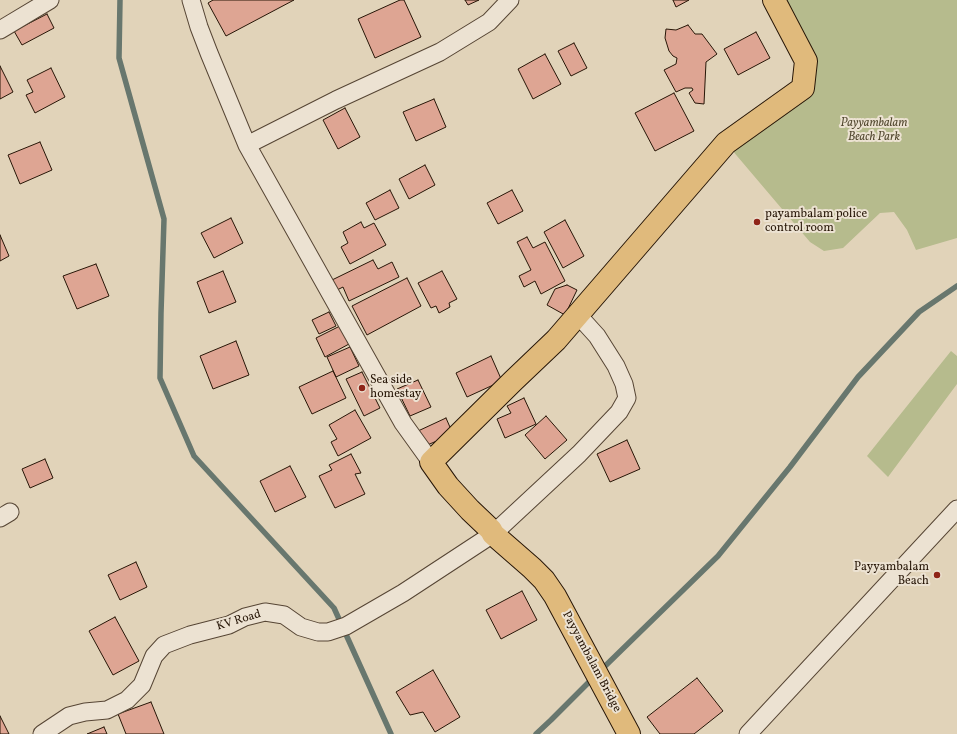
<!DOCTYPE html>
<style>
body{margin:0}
canvas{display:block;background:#e1d3b9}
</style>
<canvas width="957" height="734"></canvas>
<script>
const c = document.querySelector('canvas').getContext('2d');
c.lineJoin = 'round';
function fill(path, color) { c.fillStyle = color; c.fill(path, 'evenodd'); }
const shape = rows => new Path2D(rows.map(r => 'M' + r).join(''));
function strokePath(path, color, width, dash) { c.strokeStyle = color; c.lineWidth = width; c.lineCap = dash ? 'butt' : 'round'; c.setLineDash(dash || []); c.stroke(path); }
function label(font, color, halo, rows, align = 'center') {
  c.font = font + ' Vollkorn,serif'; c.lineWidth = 4; c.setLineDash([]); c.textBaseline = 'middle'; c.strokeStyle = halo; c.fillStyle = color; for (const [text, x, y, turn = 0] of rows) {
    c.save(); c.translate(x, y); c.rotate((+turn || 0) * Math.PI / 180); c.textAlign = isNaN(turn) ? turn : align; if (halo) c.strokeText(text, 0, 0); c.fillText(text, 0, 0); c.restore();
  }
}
const green = shape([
 [774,0,957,0,957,238,916,250,907,230,894,212,880,213,843,248,824,251,810,242,726,143,803,88],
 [951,351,957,356,957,384,888,477,867,456]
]);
const stream = shape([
 [120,0,119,58,164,219,161,313,160,378,194,456,334,608,391,734],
 [600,671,718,556,790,467,858,377,919,312,957,286],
 [536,734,551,720,594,677]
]);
const building = shape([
 [213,0,294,0,226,36,208,3,213,0],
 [400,0,404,0,421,37,375,58,358,19,400,0],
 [465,0,479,0,468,5,465,0],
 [673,0,689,0,676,7,673,0],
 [47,14,54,28,22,45,14,31,47,14],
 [688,25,695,34,702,34,717,54,706,62,704,104,695,103,689,93,693,90,692,88,685,88,676,92,664,70,676,64,677,58,673,56,669,51,665,38,666,29,676,30,688,25],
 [756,32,770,58,738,75,724,49,756,32],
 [574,43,587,68,571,76,558,51,574,43],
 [545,54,561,84,533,99,518,69,545,54],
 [0,66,13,92,0,99,0,66],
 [51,68,65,97,35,113,26,95,33,92,27,80,51,68],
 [674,93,694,131,655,151,635,113,674,93],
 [434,99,446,127,416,141,403,112,434,99],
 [345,108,360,137,338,149,323,120,345,108],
 [40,142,52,170,20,184,8,155,40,142],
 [425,165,435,185,409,199,399,179,425,165],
 [390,190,399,208,375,220,366,203,390,190],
 [512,190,523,211,498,224,487,203,512,190],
 [231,218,243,243,214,258,201,233,231,218],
 [565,220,584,256,563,268,544,232,565,220],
 [361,222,364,228,374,223,386,245,350,264,341,247,348,243,343,232,361,222],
 [0,235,9,256,0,261,0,235],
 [527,237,533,248,545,242,565,281,541,294,535,281,524,287,519,276,531,270,517,242,527,237],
 [373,260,378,269,392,262,399,277,349,301,343,287,337,290,332,280,373,260],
 [96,264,109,296,77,309,63,276,96,264],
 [223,271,236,302,209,313,197,282,223,271],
 [442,271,457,299,449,303,450,307,439,313,436,306,431,308,418,283,442,271],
 [407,278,421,306,367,335,352,306,407,278],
 [567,285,577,290,565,315,547,305,555,289,567,285],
 [329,312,336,326,319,334,312,320,329,312],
 [340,326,349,344,325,357,316,338,340,326],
 [236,341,249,375,213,389,200,356,236,341],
 [350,347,359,366,336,377,327,357,350,347],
 [491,356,502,381,467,397,456,373,491,356],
 [333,371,346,398,312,414,299,387,333,371],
 [362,372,380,408,364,416,346,379,362,372],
 [418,380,431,407,410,416,397,389,418,380],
 [524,398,536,424,505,438,497,419,511,413,507,406,524,398],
 [355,410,371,438,338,456,331,442,337,439,329,425,355,410],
 [546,416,567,440,545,459,525,435,546,416],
 [446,418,453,434,425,446,418,431,446,418],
 [627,440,640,469,610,482,597,454,627,440],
 [351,454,361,473,355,474,365,494,335,508,319,476,332,470,329,465,351,454],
 [45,459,53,478,30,488,22,469,45,459],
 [290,466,306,497,275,512,260,481,290,466],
 [136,562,147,587,120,600,108,575,136,562],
 [522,591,537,620,501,639,486,610,522,591],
 [115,617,139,661,113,675,89,631,115,617],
 [433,670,460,717,435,732,423,712,410,715,396,692,433,670],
 [697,678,723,711,694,734,660,734,647,717,697,678],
 [151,702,164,734,126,734,118,714,151,702],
 [0,716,9,734,0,734,0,716],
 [104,727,107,734,87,734,104,727]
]);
const minor = shape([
 [191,0,199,27,209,53,247,145,403,423,431,462],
 [0,30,50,0],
 [247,145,336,100,440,52,489,22,510,0],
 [0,518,10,512],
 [42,734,69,716,85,712,107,710,127,700,142,685,154,656,164,645,190,635,229,625,245,617,265,612,284,615,301,627,318,632,328,632,346,626,403,593,493,534,579,454,619,412,627,398,624,384,616,366,597,336,578,315],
 [748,734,957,509]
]);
const major = shape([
 [629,734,555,596,544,580,532,568,493,534,491,530,470,510,448,486,431,462,513,381,556,340,726,143,803,88,806,61,774,0]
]);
const markers = [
 [757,222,4,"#8f2418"],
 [362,388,4,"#8f2418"],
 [937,575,4,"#8f2418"]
];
const parkNames = [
 ["Payyambalam",874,124],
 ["Beach Park",874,138]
];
const poiNames = [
 ["payambalam police",765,215],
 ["control room",765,229],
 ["Sea side",370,381],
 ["homestay",370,395],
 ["Payyambalam",929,568,"right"],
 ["Beach",929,582,"right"]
];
const streetNames = [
 ["KV Road",239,621,-17],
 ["Payyambalam Bridge",591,662,62]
];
fill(green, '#b6bb8d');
strokePath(stream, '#68776e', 5.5);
fill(building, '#dea593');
strokePath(building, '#271607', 1);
strokePath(minor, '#564534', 19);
strokePath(major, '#271607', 24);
strokePath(minor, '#ece2d2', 17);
strokePath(major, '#e0ba7c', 22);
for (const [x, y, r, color] of markers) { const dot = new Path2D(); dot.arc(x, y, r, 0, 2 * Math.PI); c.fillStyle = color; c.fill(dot); strokePath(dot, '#ece2d2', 1.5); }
label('italic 12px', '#52482f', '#ece2d2', parkNames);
label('12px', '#271607', '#ece2d2', poiNames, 'left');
label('12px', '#271607', '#ece2d2', streetNames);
</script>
